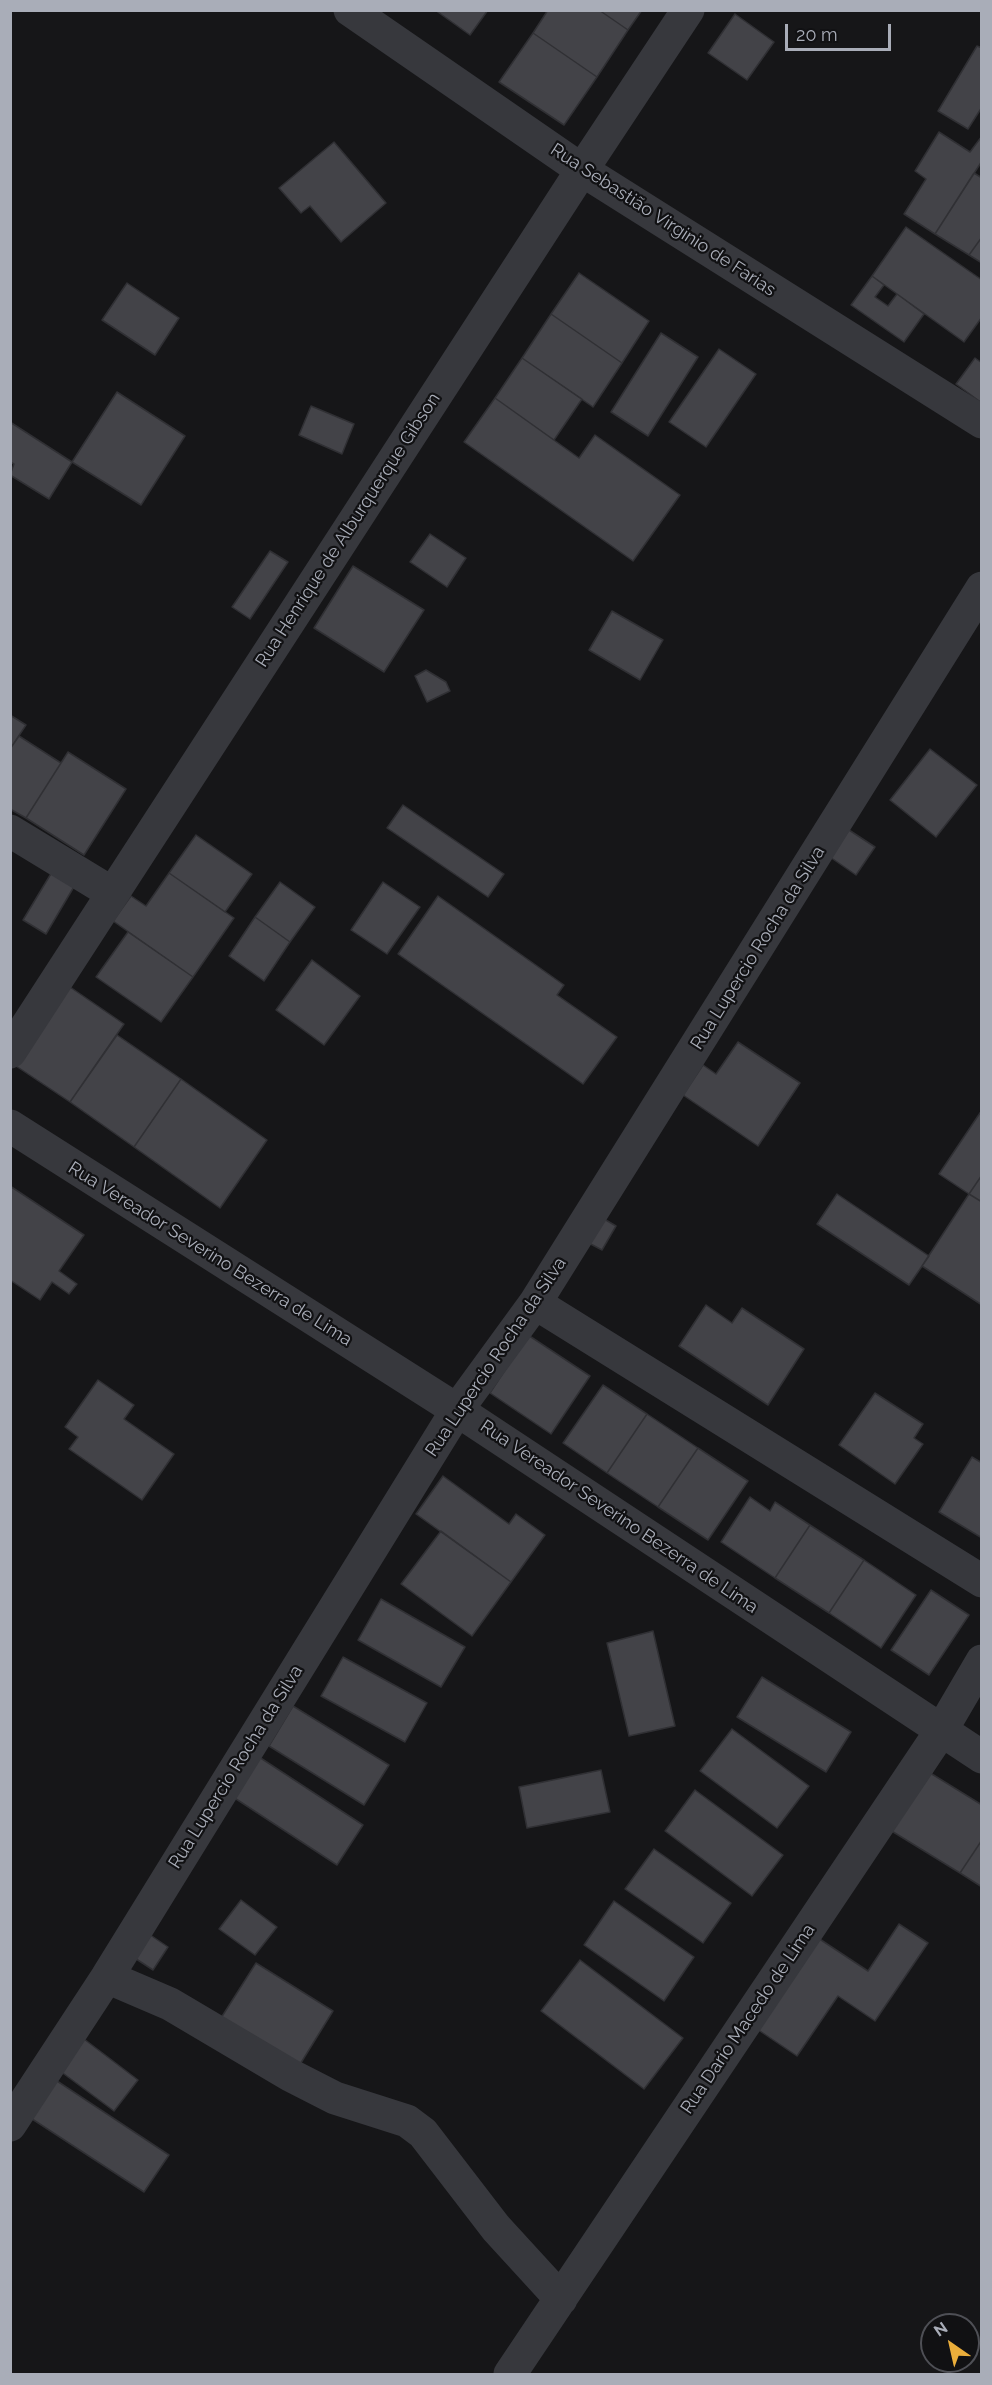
<!DOCTYPE html>
<meta charset="utf-8">
<style>
body{margin:0}
#map{position:relative;width:992px;height:2385px;overflow:hidden;background:#161618;font-family:Raleway,sans-serif}
canvas{display:block}
.frame{position:absolute;inset:0;border:12px solid #a9adb8;pointer-events:none}
.north{position:absolute;left:920px;top:2313px;width:60px;height:60px;box-sizing:border-box;background:#111113;border:2px solid #4e4f55;border-radius:50%;rotate:326deg;font-size:16px;font-weight:700;line-height:24px;text-align:center;color:#a9adb8}
.north::after{content:'';display:block;margin:auto;width:21px;height:27px;background:#ebae3b;clip-path:polygon(50% 0,100% 100%,50% 72%,0 100%)}
.scale{position:absolute;left:785px;top:24px;width:106px;height:27px;box-sizing:border-box;border:3px solid #a9adb8;border-top:0;padding-left:8px;font-size:18px;line-height:21px;white-space:nowrap;color:#a9adb8;-webkit-text-stroke:4px #111113;paint-order:stroke}
</style>
<div id="map">
<canvas width="992" height="2385"></canvas>
<div class="frame"></div>
<div class="north">N</div>
<div class="scale">20 m</div>
</div>
<script>
const c = document.querySelector('canvas').getContext('2d');
c.lineJoin = 'round';
function fill(path, color) { c.fillStyle = color; c.fill(path, 'evenodd'); }
const shape = rows => new Path2D(rows.map(r => 'M' + r).join(''));
function strokePath(path, color, width, dash) { c.strokeStyle = color; c.lineWidth = width; c.lineCap = dash ? 'butt' : 'round'; c.setLineDash(dash || []); c.stroke(path); }
function label(font, color, halo, rows, align = 'center') {
  c.font = font + ' Raleway,sans-serif'; c.lineWidth = 4.5; c.setLineDash([]); c.textBaseline = 'middle'; c.strokeStyle = halo; c.fillStyle = color; for (const [text, x, y, turn = 0] of rows) {
    c.save(); c.translate(x, y); c.rotate((+turn || 0) * Math.PI / 180); c.textAlign = isNaN(turn) ? turn : align; if (halo) c.strokeText(text, 0, 0); c.fillText(text, 0, 0); c.restore();
  }
}
const building = shape([
 [435,10,488,10,470,35,435,10],
 [548,10,599,10,628,30,597,77,533,33,548,10],
 [599,10,642,10,628,30,599,10],
 [735,14,774,42,747,80,708,53,735,14],
 [533,33,597,77,564,125,499,82,533,33],
 [977,46,982,48,982,107,968,129,938,111,977,46],
 [939,132,970,152,982,136,982,161,935,234,904,214,926,179,915,171,939,132],
 [334,142,386,203,341,242,310,206,301,213,279,188,334,142],
 [974,173,982,178,982,237,969,255,935,234,974,173],
 [906,227,982,280,982,317,964,342,872,276,906,227],
 [982,237,982,263,969,255,982,237],
 [579,273,649,321,622,363,551,314,579,273],
 [872,276,884,285,875,297,888,306,897,294,924,314,904,342,851,305,872,276],
 [127,283,179,318,155,355,102,320,127,283],
 [551,314,622,363,593,407,522,358,551,314],
 [661,333,698,357,648,436,611,412,661,333],
 [719,349,756,374,706,447,669,422,719,349],
 [522,358,582,399,554,440,495,398,522,358],
 [975,358,982,363,982,403,956,384,975,358],
 [117,392,185,436,141,505,72,462,117,392],
 [495,398,579,458,595,435,680,495,633,561,464,442,495,398],
 [311,406,354,424,342,454,299,435,311,406],
 [10,422,72,462,49,499,10,475,14,464,10,462,10,422],
 [430,534,466,558,447,587,410,562,430,534],
 [270,551,288,562,250,619,232,607,270,551],
 [353,566,424,610,384,672,314,628,353,566],
 [612,611,663,640,640,680,589,650,612,611],
 [426,670,446,682,450,691,427,702,415,676,426,670],
 [10,715,26,725,10,749,10,715],
 [19,736,61,763,26,818,10,809,10,749,19,736],
 [930,749,977,785,936,837,890,800,930,749],
 [68,752,126,789,84,855,26,818,68,752],
 [403,805,504,874,488,897,387,828,403,805],
 [849,830,875,847,856,875,830,857,849,830],
 [196,835,252,874,225,912,169,873,196,835],
 [52,872,75,885,46,934,23,920,52,872],
 [169,873,234,918,193,977,113,921,131,896,146,906,169,873],
 [280,882,315,907,290,942,255,917,280,882],
 [383,882,420,907,387,954,351,930,383,882],
 [438,896,564,985,557,995,617,1037,583,1084,398,954,438,896],
 [255,917,290,942,264,981,229,956,255,917],
 [128,932,193,977,161,1022,96,977,128,932],
 [312,960,360,996,324,1045,276,1010,312,960],
 [70,987,124,1024,70,1102,16,1066,70,987],
 [117,1035,181,1079,134,1147,70,1102,117,1035],
 [738,1042,800,1083,758,1146,683,1095,703,1065,716,1074,738,1042],
 [181,1079,267,1140,220,1208,134,1147,181,1079],
 [982,1110,982,1175,969,1194,939,1174,982,1110],
 [982,1175,982,1202,969,1194,982,1175],
 [10,1186,84,1235,59,1271,77,1284,69,1294,52,1282,40,1300,10,1280,10,1186],
 [837,1194,929,1256,909,1285,817,1224,837,1194],
 [969,1194,982,1202,982,1305,922,1266,969,1194],
 [599,1216,616,1226,602,1250,585,1241,599,1216],
 [706,1305,732,1323,742,1308,804,1349,768,1405,679,1346,706,1305],
 [528,1335,590,1376,551,1434,490,1393,528,1335],
 [98,1380,134,1405,124,1419,174,1454,142,1500,69,1449,78,1437,65,1427,98,1380],
 [603,1385,647,1414,607,1473,563,1443,603,1385],
 [875,1393,923,1424,914,1438,923,1444,895,1484,839,1445,875,1393],
 [647,1414,698,1448,658,1507,607,1473,647,1414],
 [698,1448,748,1481,708,1540,658,1507,698,1448],
 [972,1457,982,1463,982,1538,939,1512,972,1457],
 [443,1476,509,1524,516,1514,545,1535,511,1582,416,1514,443,1476],
 [750,1497,770,1511,775,1502,810,1525,775,1578,721,1542,750,1497],
 [810,1525,864,1560,829,1613,775,1578,810,1525],
 [441,1531,511,1582,472,1636,401,1584,441,1531],
 [864,1560,916,1595,881,1648,829,1613,864,1560],
 [931,1590,969,1615,929,1675,891,1650,931,1590],
 [381,1599,465,1647,441,1687,358,1640,381,1599],
 [653,1631,675,1726,629,1736,607,1643,653,1631],
 [343,1657,427,1703,405,1742,321,1696,343,1657],
 [762,1677,851,1732,826,1772,737,1717,762,1677],
 [293,1706,389,1765,364,1805,269,1746,293,1706],
 [732,1729,809,1786,777,1828,700,1771,732,1729],
 [256,1755,363,1825,337,1865,230,1795,256,1755],
 [601,1770,610,1812,527,1828,519,1787,601,1770],
 [927,1771,982,1805,982,1840,960,1873,890,1830,927,1771],
 [695,1790,783,1855,752,1896,665,1831,695,1790],
 [982,1840,982,1887,960,1873,982,1840],
 [654,1849,731,1903,703,1943,625,1889,654,1849],
 [241,1900,277,1927,255,1955,219,1929,241,1900],
 [614,1901,694,1957,664,2001,584,1945,614,1901],
 [899,1924,928,1943,875,2021,838,1996,797,2056,751,2025,812,1934,868,1971,899,1924],
 [140,1928,168,1947,153,1970,124,1951,140,1928],
 [580,1960,683,2038,644,2089,541,2011,580,1960],
 [256,1963,333,2011,299,2066,221,2018,256,1963],
 [84,2039,138,2080,114,2111,60,2071,84,2039],
 [51,2077,169,2155,144,2192,26,2115,51,2077]
]);
const minor = shape([
 [350,10,582,170,982,422],
 [10,831,112,893],
 [10,1052,582,170,688,10],
 [10,1126,457,1410,982,1757],
 [535,1303,982,1581],
 [107,1977,170,2004,290,2075,335,2098,407,2121,423,2133,496,2228,561,2299],
 [10,2125,107,1977,457,1410,535,1303,982,588],
 [510,2374,941,1731,982,1661]
]);
const streetNames = [
 ["Rua Sebastião Virginio de Farias",663,220,33],
 ["Rua Henrique de Alburquerque Gibson",348,530,-57],
 ["Rua Lupercio Rocha da Silva",758,948,-58],
 ["Rua Vereador Severino Bezerra de Lima",210,1254,32],
 ["Rua Lupercio Rocha da Silva",496,1357,-56],
 ["Rua Vereador Severino Bezerra de Lima",619,1517,34],
 ["Rua Lupercio Rocha da Silva",236,1767,-58],
 ["Rua Dario Macedo de Lima",748,2019,-56]
];
fill(building, '#434348');
strokePath(building, '#303034', 1.5);
strokePath(minor, '#37383d', 33);
label('18px', '#a9adb8', '#111113', streetNames);
</script>
